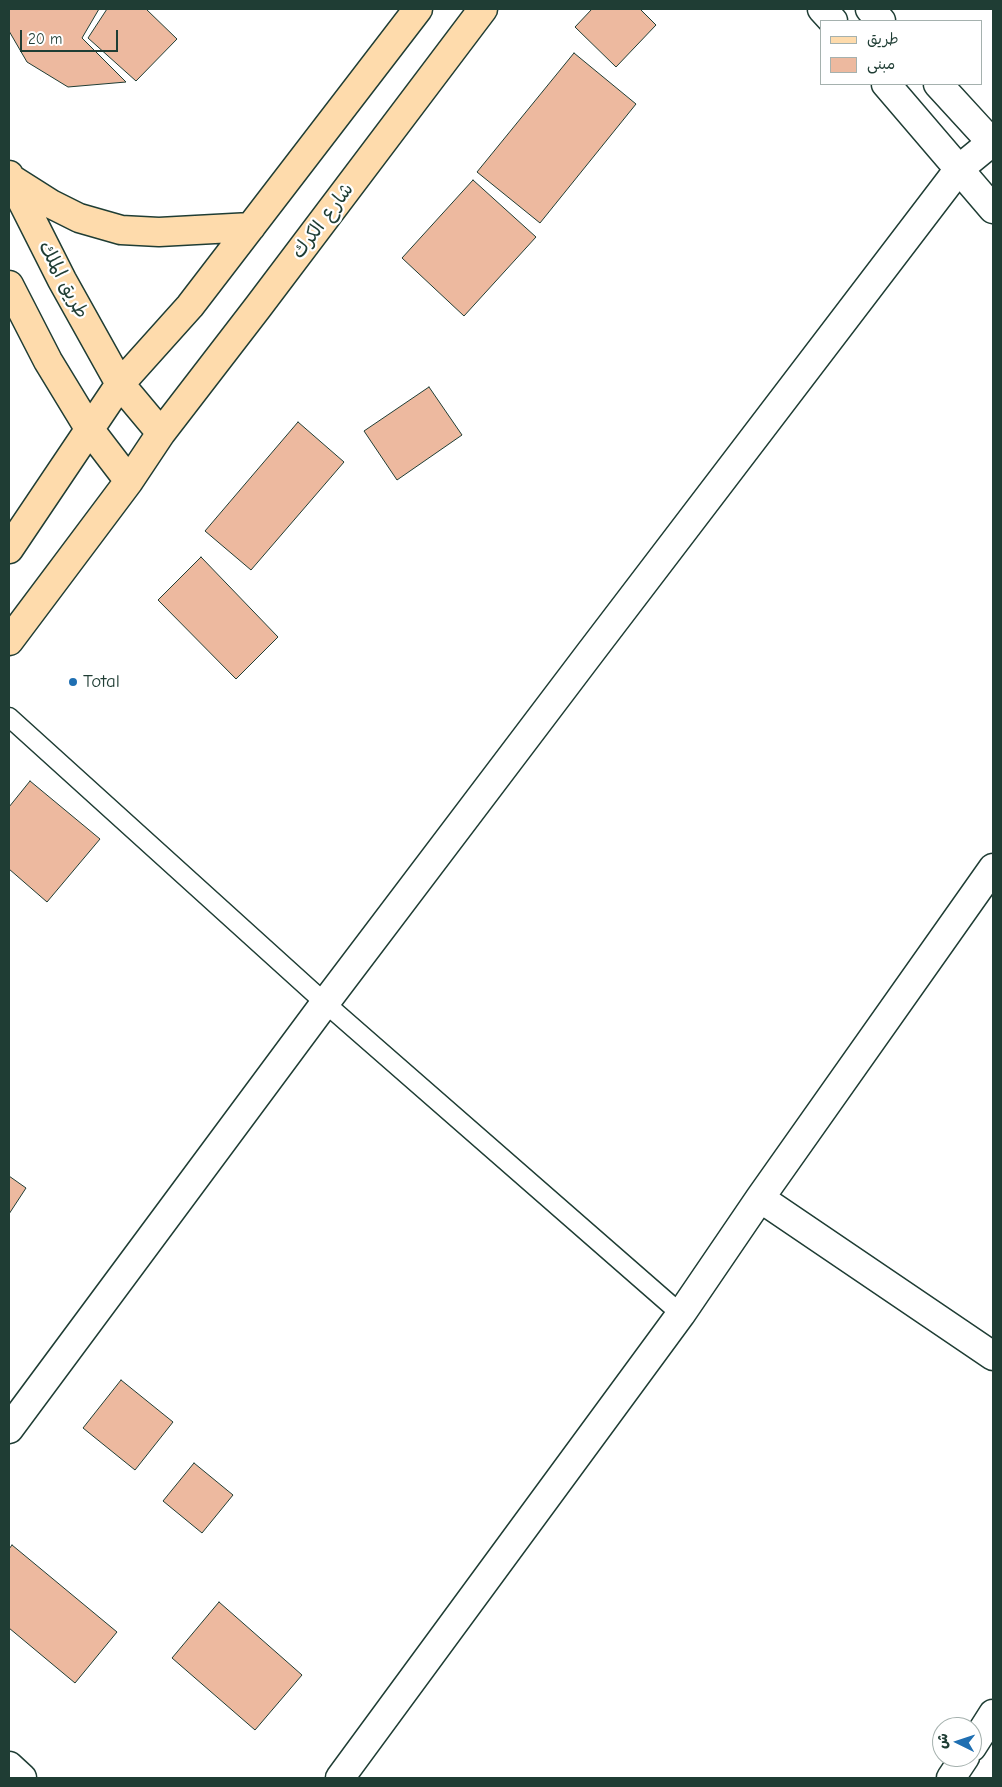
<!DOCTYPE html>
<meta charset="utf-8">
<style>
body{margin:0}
#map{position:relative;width:1002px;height:1787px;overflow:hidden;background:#fff;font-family:"Comic Neue","Playpen Sans Arabic",sans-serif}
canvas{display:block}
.frame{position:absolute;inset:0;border:10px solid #1f3d34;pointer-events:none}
.legend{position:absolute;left:820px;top:20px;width:162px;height:65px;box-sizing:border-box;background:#fff;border:1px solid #a5b1ae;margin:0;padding:6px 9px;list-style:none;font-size:15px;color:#1f3d34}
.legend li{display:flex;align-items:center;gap:10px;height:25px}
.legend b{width:25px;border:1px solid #a5b1ae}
.north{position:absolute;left:932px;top:1717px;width:50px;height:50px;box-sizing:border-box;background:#fff;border:1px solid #a5b1ae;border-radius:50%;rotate:274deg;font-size:14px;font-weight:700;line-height:20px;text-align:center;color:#1f3d34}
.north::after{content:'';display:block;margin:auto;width:18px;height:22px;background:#1f6fb2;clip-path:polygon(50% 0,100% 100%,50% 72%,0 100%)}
.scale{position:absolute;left:20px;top:30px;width:98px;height:22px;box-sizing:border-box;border:2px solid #1f3d34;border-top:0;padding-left:6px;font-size:15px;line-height:18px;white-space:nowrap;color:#1f3d34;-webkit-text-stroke:4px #fff;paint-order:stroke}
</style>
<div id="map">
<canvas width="1002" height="1787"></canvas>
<div class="frame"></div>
<ul class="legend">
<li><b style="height:6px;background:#fedbac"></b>طريق</li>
<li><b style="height:14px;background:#edb99f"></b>مبنى</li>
</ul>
<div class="north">ش</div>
<div class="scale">20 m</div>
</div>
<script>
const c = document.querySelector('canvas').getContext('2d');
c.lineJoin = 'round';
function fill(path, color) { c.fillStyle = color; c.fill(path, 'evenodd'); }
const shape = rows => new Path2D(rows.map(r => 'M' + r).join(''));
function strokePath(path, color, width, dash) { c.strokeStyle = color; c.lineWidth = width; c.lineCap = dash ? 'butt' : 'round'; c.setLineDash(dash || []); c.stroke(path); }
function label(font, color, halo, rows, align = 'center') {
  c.font = font + ' "Comic Neue","Playpen Sans Arabic",sans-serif'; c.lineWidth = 4.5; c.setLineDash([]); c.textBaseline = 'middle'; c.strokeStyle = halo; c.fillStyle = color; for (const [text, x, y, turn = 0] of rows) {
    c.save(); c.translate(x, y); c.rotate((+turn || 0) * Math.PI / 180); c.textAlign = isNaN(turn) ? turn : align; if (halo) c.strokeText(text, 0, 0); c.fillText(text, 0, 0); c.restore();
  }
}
const building = shape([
 [9,9,99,9,82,38,126,82,68,87,27,62,9,31,9,9],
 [107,9,146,9,177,39,136,81,88,38,107,9],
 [592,9,640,9,656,25,616,67,575,27,592,9],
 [574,53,636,104,540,223,477,172,574,53],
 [473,180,536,237,464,316,402,258,473,180],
 [429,387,462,435,397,480,364,431,429,387],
 [298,422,344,462,251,570,205,531,298,422],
 [201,557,278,637,236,679,158,600,201,557],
 [30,781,100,839,47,902,9,869,9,807,30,781],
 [9,1176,26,1188,9,1214,9,1176],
 [121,1380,173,1422,135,1470,83,1428,121,1380],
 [194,1463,233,1495,202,1533,163,1501,194,1463],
 [12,1545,117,1632,75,1683,9,1628,9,1549,12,1545],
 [219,1602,302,1675,255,1730,172,1658,219,1602]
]);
const service = shape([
 [9,717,325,1003,681,1314]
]);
const minor = shape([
 [760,1198,993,1356],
 [9,1429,325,1003,590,653,959,169,992,142],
 [972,1747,993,1714],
 [9,1766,22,1778],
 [340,1778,681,1314,760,1198,993,868],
 [951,1778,965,1757]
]);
const tertiary = shape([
 [822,9,833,21],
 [870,9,881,21],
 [886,84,993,209],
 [938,84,993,144]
]);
const primary = shape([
 [9,175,62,280,120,384,161,433],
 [10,178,51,204,79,218,121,230,159,232,251,227],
 [9,285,48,361,90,430,129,481],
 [9,549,120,384,190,306,418,9],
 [9,641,129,481,161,433,258,307,483,9]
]);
const markers = [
 [73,682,5,"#1f6fb2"]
];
const streetNames = [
 ["شارع الكرك",323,221,-53],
 ["طريق الملك",63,280,62]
];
const poiNames = [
 ["Total",83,682]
];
fill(building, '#edb99f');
strokePath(building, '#1f3d34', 1);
strokePath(service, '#1f3d34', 21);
strokePath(minor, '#1f3d34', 31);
strokePath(tertiary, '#1f3d34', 31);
strokePath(primary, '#1f3d34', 31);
strokePath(service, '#fff', 18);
strokePath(minor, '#fff', 28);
strokePath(tertiary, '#fff', 28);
strokePath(primary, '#fedbac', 28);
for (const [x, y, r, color] of markers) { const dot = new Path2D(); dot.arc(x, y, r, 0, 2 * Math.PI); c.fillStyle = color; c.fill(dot); strokePath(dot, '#fff', 2); }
label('19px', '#1f3d34', '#fff', streetNames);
label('19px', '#1f3d34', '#fff', poiNames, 'left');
</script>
